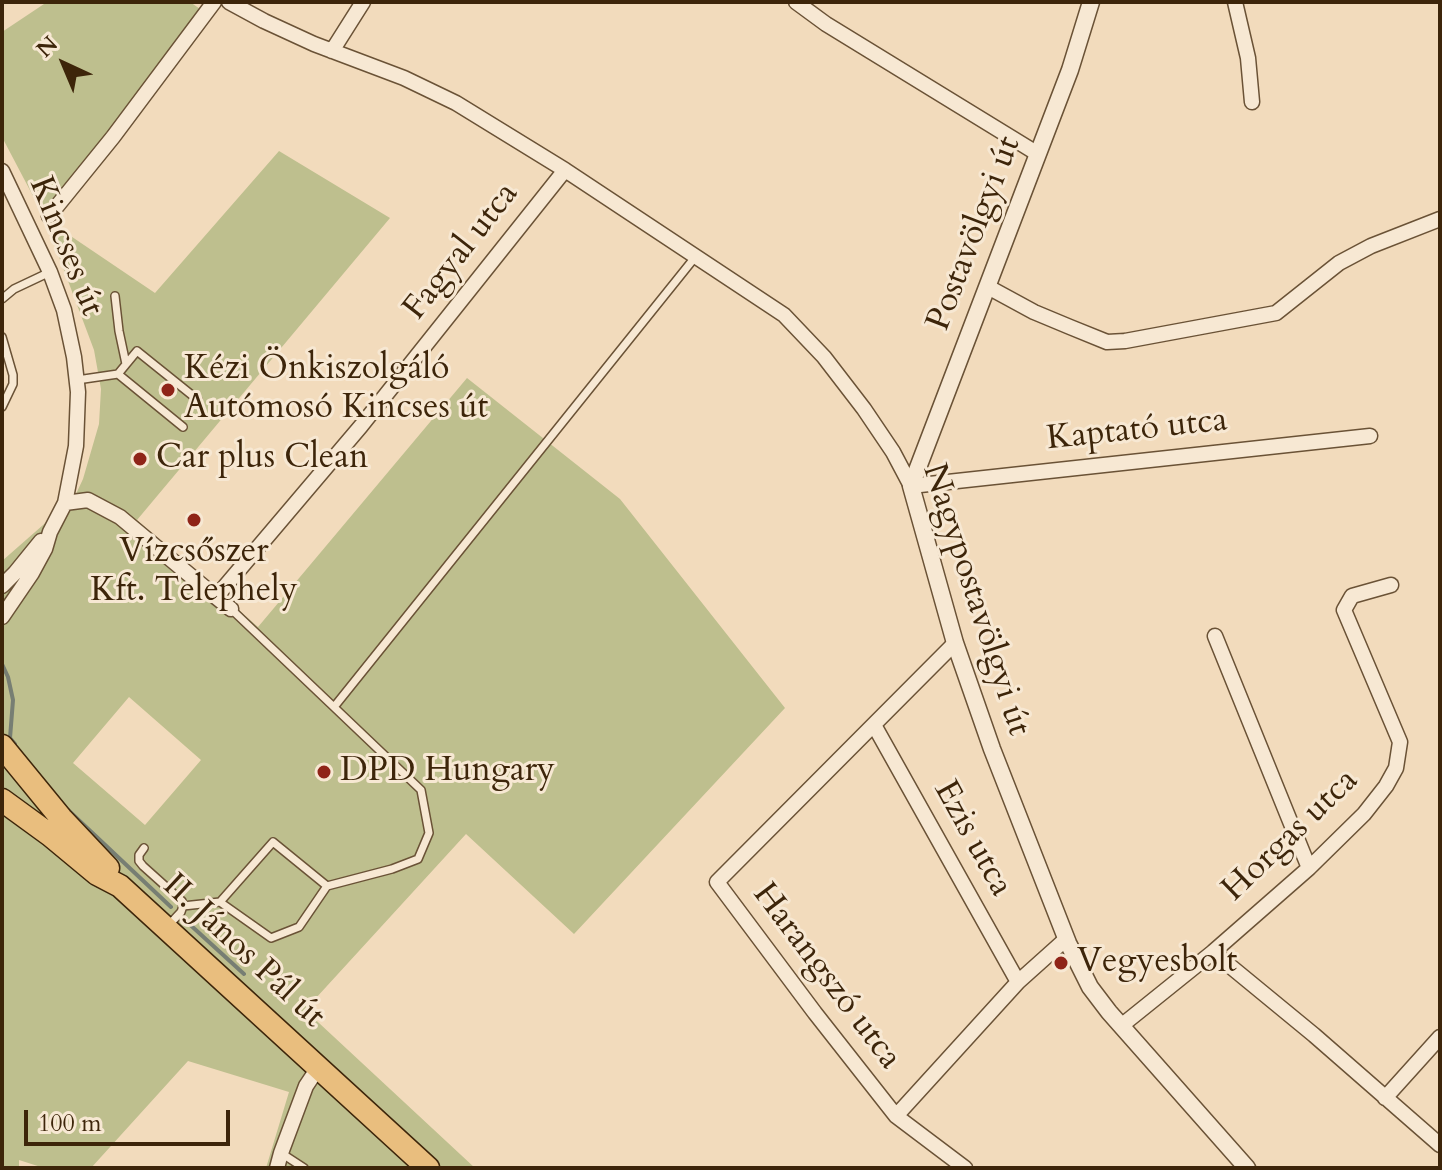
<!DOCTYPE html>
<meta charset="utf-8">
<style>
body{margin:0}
#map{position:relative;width:1442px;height:1170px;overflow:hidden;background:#f2dbbc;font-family:Cardo,serif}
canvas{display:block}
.frame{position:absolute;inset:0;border:4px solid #3d250a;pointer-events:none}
.north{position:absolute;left:24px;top:24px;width:80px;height:80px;-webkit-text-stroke:6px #f7e8d3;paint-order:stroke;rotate:316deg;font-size:22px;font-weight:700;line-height:32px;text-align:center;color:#3d250a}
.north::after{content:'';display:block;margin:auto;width:28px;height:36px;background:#3d250a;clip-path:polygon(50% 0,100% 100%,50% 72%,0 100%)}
.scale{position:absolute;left:24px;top:1110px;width:206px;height:36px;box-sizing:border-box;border:4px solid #3d250a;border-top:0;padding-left:10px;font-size:24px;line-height:28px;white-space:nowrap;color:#3d250a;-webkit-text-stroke:6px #f7e8d3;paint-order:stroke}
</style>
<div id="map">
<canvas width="1442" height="1170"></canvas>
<div class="frame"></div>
<div class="north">N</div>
<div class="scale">100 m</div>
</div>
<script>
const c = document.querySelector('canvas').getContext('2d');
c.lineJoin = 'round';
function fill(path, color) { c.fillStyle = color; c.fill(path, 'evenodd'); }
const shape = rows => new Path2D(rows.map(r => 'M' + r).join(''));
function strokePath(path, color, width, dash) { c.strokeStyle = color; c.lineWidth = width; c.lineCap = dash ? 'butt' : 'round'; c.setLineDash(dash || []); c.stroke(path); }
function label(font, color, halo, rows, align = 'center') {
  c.font = font + ' Cardo,serif'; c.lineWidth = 6; c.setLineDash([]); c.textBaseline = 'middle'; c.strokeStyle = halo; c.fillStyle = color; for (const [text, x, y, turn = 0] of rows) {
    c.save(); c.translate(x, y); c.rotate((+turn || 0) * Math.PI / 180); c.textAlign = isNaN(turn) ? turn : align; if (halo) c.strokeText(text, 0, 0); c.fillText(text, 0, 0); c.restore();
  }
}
const green = shape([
 [47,2,190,2,203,11,44,218,155,293,279,151,390,218,137,520,258,627,467,378,620,499,785,708,574,934,466,834,305,1010,475,1168,266,1168,289,1092,188,1061,91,1168,44,1168,19,1160,19,1168,2,1168,2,561,51,518,76,494,83,479,99,424,101,389,94,350,44,217,2,137,2,32],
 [129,697,201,760,145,825,73,763]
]);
const stream = shape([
 [2,664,8,677,13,700,10,738,15,744],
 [68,810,171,907],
 [186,921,244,974]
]);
const service = shape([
 [115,296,119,331,126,364],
 [2,299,14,289,50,272],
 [2,337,13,375,13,384,2,407],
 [118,374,137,351,198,400],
 [77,380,118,374,183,427],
 [334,707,696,256],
 [144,848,139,855,139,861,143,866,182,901,183,906,181,912,167,927],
 [220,902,271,938,299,927,327,886],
 [183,906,220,902,273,842,327,886,392,869,418,859,429,833,421,790,231,609],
 [281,1153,304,1168]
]);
const minor = shape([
 [229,2,264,21,314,44,404,78,456,103,565,170,784,315,824,357,864,409,893,452,911,486,1370,436],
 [796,2,826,24,1038,154],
 [1235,2,1248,58,1252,102],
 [332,51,363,2],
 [2,171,50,272,64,310,74,357,78,392,76,446,65,503,50,532,45,549,32,573,2,617],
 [49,216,113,137,214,2],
 [988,287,1034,312,1070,327,1107,342,1125,341,1276,313,1339,263,1371,246,1440,219],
 [65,503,88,500,120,517,216,597,361,426,565,170],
 [2,586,15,573,41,541],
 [216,597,231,609],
 [1215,636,1309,868],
 [955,643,717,882,815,1013,896,1116,965,1168],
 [874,725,1018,982],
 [1213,952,1314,1035,1440,1145],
 [1121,1026,1213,952,1309,868,1364,814,1386,786,1396,768,1400,742,1344,610,1352,596,1391,585],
 [1385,1098,1440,1037],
 [896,1116,1018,982,1066,939],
 [277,1168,281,1153,306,1086,318,1068]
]);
const tertiary = shape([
 [1091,2,1070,70,911,486,955,643,992,749,1068,943,1090,987,1109,1012,1247,1168]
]);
const primary = shape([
 [2,746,61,818,108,868],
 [2,800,50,835,97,874,120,886,428,1168]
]);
const markers = [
 [168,390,8,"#8f2418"],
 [140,459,8,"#8f2418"],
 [194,520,8,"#8f2418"],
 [324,772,8,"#8f2418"],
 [1061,963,8,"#8f2418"]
];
const streetNames = [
 ["Postavölgyi út",975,234,-69],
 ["Kincses út",65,247,68],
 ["Fagyal utca",462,252,-52],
 ["Kaptató utca",1137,431,-6],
 ["Nagypostavölgyi út",975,600,72],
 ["Horgas utca",1291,836,-44],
 ["Ezis utca",972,839,61],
 ["II. János Pál út",243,952,43],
 ["Harangszó utca",826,977,53]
];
const poiNames = [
 ["Kézi Önkiszolgáló",184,370],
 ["Autómosó Kincses út",184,409],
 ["Car plus Clean",156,459],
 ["Vízcsőszer",194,553,"center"],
 ["Kft. Telephely",194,592,"center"],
 ["DPD Hungary",340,772],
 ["Vegyesbolt",1077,963]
];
fill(green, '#bebf8e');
strokePath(stream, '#777e73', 4);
strokePath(service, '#6a5236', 10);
strokePath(minor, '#6a5236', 17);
strokePath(tertiary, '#6a5236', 19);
strokePath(primary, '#3d250a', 25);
strokePath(service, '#f7e8d3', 7);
strokePath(minor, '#f7e8d3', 14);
strokePath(tertiary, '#f7e8d3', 16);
strokePath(primary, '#e9be7e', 22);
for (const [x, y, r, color] of markers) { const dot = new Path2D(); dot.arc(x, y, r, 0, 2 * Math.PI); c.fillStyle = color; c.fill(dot); strokePath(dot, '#f7e8d3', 3); }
label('34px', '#3d250a', '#f7e8d3', streetNames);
label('34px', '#3d250a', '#f7e8d3', poiNames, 'left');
</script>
